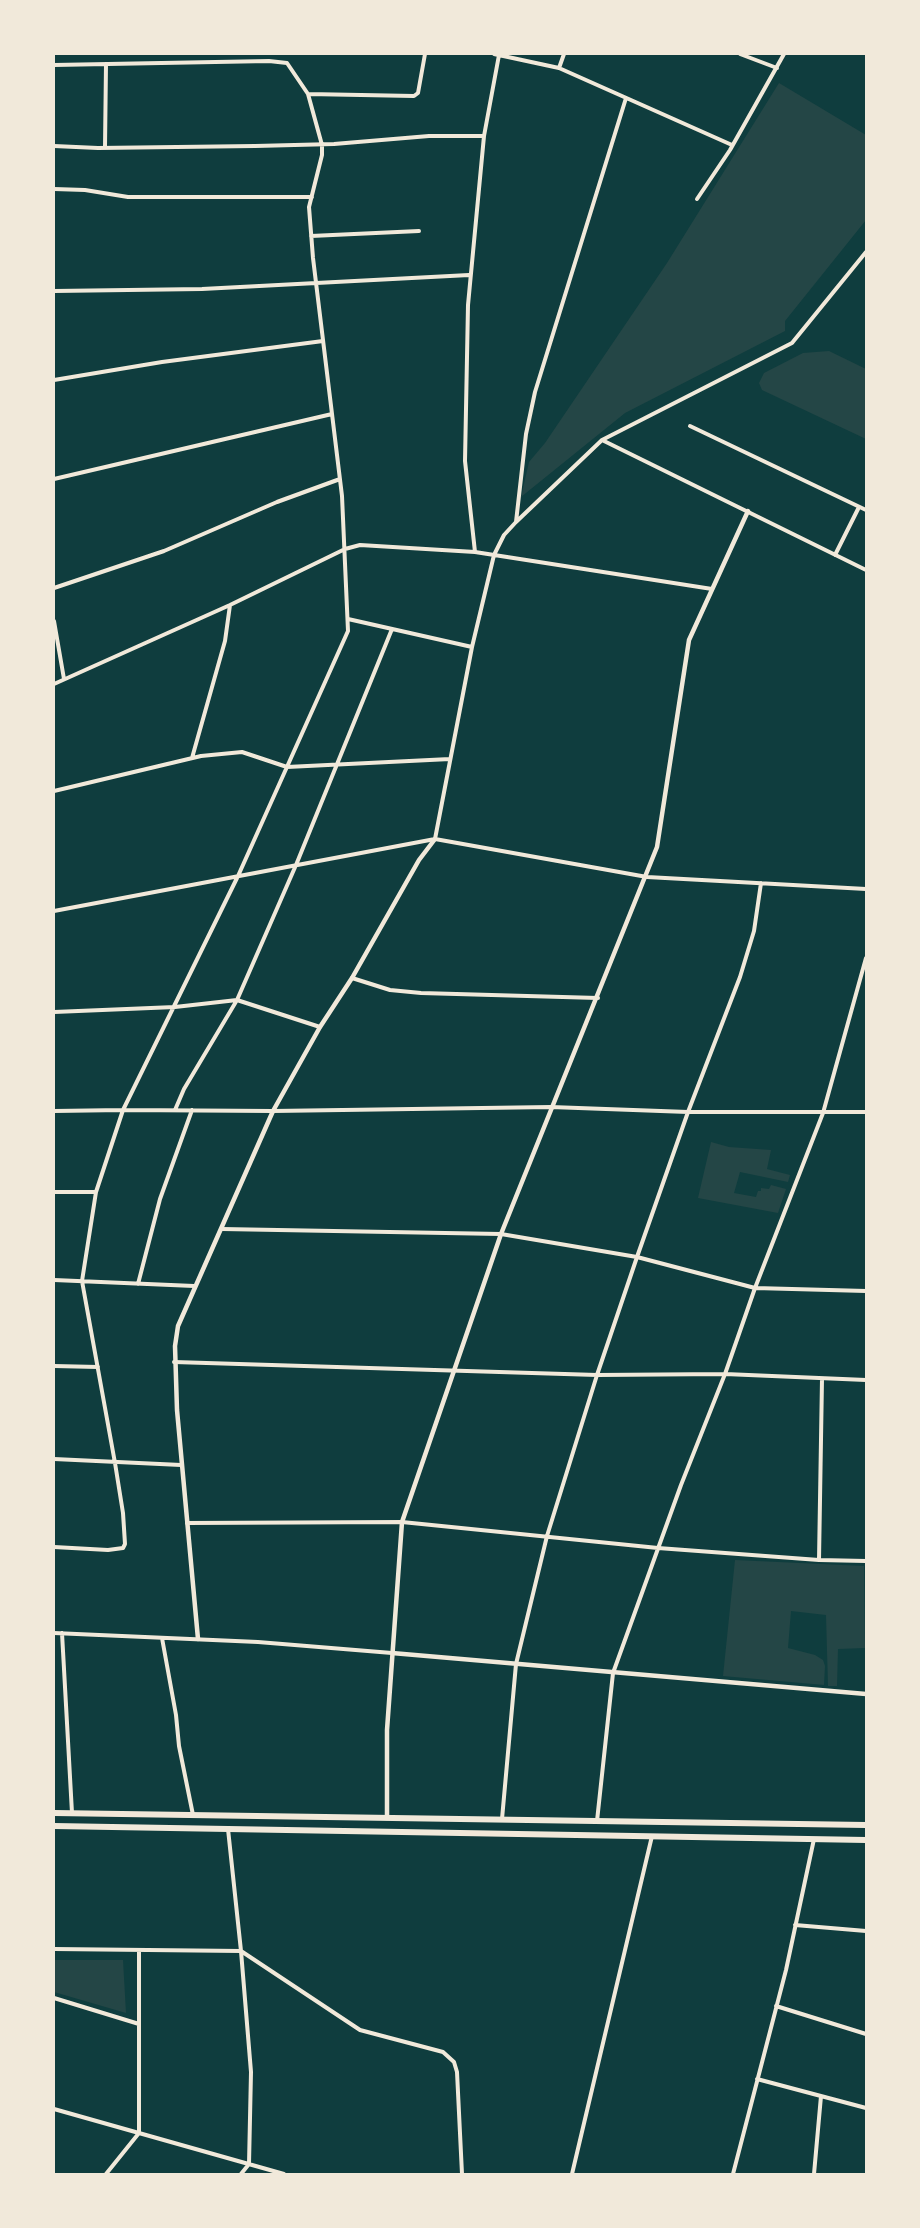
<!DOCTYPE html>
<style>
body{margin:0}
#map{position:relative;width:920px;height:2228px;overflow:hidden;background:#0f3d3e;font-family:"Noto Sans",sans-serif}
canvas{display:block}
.frame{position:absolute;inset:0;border:55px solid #f1e9da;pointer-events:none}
</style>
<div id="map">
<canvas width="920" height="2228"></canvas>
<div class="frame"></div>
</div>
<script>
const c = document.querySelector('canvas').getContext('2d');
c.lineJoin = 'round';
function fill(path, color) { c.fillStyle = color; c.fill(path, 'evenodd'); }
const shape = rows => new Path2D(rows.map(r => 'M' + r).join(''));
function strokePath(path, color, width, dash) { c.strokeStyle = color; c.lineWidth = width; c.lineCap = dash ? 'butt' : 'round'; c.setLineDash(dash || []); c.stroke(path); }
const green = shape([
 [779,83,866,135,866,220,785,321,785,331,625,413,521,497,529,462,545,443,667,263],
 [829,351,866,369,866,439,762,390,759,383,764,373,803,353],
 [711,1142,729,1147,771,1150,767,1169,790,1175,788,1182,740,1172,734,1193,756,1197,758,1191,761,1191,761,1188,769,1189,771,1185,786,1189,778,1213,698,1198],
 [735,1560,864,1566,865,1648,838,1649,837,1686,828,1686,826,1615,791,1611,788,1648,815,1655,823,1660,825,1666,824,1685,723,1676],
 [54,1960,123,1960,126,2013,54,1992]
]);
const minor = shape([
 [494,54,559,68,732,145],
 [740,54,777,68],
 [54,65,269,61,287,63,308,94,322,145,322,155,309,207,313,258,342,496,348,631,238,876,123,1110,96,1192,82,1281,115,1463,123,1513,125,1544,123,1548,108,1550,54,1547],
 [559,68,564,54],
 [308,94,414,96,418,93,425,54],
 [54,146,98,148,255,146,334,144,429,136,484,136],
 [105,147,106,64],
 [54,189,85,190,128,197,312,197],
 [697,199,730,150,784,54],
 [311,236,419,231],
 [54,291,202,289,469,275],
 [54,380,162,362,323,341],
 [690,426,866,510],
 [602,440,866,570],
 [54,479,332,414],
 [516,522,526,434,535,392,626,98],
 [475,552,465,461,468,305,484,136,499,55],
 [835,555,859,507],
 [54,588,164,551,277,502,340,479],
 [348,619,472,647],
 [54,621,64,679],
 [54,684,230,605,345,549,360,545,475,552,712,589],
 [192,758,225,641,230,605],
 [54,791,201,756,242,752,287,767,450,759],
 [435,839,472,647,494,555,504,535,516,522,602,440,792,343,866,252],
 [54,911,435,839,647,877,866,889],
 [352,978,390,990,421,993,598,998],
 [54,1012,175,1007,237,1000,320,1027],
 [175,1110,184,1089,237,1000,296,865,392,629],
 [54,1111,123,1110,273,1111,551,1107,688,1112,866,1112],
 [54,1192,96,1192],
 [222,1229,501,1234,637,1257,755,1288,866,1291],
 [54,1280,194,1286],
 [138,1284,160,1199,192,1110],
 [174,1362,597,1375,725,1374,866,1380],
 [54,1366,98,1367],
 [54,1459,181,1465],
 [187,1523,402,1522,658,1548,819,1560,866,1561],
 [819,1560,822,1379],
 [54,1633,258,1642,392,1653],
 [62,1633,72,1813],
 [162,1638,176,1715,179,1746,193,1815],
 [502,1819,516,1664,547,1536,597,1375,637,1257,688,1112,740,977,754,931,761,883],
 [597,1821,613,1673,681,1485,725,1374,755,1288,823,1113,866,958],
 [228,1829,241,1951,251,2072,249,2164,241,2174],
 [795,1925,866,1931],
 [54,1949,241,1951,360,2030,443,2052,454,2062,457,2072,462,2174],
 [54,1998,139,2024],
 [776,2006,866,2034],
 [757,2079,866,2108],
 [54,2109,284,2174],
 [106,2174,139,2133,139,1950],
 [572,2174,652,1836],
 [733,2174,786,1970,814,1839],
 [814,2174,821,2096]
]);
const tertiary = shape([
 [198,1639,177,1410,175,1346,178,1326,273,1111,320,1027,352,978,419,860,435,839],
 [392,1653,866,1694],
 [387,1818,387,1730,402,1522,501,1234,657,847,689,640,748,511]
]);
const trunk = shape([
 [54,1813,866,1825],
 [54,1826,866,1840]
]);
fill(green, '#244646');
strokePath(minor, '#f1e9da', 4);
strokePath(tertiary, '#f1e9da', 4.5);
strokePath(trunk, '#f1e9da', 6);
</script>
